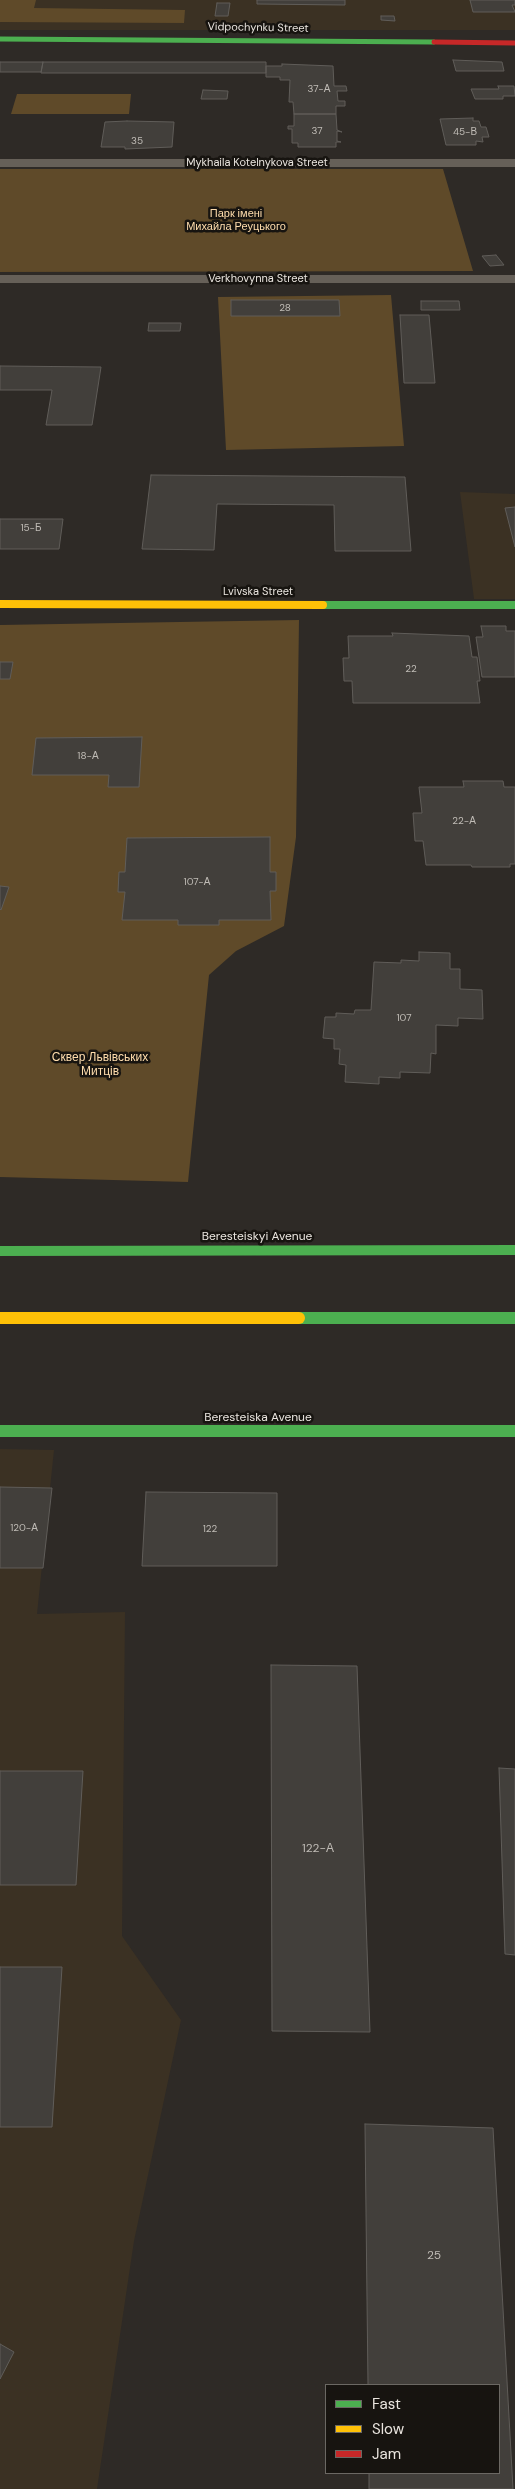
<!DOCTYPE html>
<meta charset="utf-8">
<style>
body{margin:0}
#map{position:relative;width:515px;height:2489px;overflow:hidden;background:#2e2a26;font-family:"DM Sans",sans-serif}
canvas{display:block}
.legend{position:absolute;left:325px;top:2384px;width:175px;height:90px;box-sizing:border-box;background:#171410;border:1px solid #6b6863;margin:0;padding:6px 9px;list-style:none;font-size:15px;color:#eae5df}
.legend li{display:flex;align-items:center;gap:10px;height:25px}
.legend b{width:25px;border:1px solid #6b6863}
</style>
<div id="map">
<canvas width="515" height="2489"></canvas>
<ul class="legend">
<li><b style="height:6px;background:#4caf50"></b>Fast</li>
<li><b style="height:6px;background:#ffc107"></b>Slow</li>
<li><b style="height:6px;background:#c62828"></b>Jam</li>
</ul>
</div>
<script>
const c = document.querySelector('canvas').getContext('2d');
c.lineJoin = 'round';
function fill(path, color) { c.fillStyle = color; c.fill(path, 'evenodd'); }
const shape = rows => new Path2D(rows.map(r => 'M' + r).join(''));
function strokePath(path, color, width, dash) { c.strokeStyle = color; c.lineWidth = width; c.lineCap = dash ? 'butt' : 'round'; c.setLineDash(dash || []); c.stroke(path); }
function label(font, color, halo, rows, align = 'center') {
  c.font = font + ' "DM Sans",sans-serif'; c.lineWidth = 5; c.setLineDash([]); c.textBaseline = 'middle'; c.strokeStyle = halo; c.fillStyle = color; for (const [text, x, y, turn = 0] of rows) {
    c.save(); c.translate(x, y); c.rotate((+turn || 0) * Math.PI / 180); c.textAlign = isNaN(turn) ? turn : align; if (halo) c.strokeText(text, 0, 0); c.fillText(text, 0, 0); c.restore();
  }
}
const built = shape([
 [0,0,515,0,515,30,0,30],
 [460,492,515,494,515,599,474,599],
 [0,1449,54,1450,37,1614,125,1612,122,1936,181,2020,134,2241,97,2489,0,2489]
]);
const green = shape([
 [0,0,36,0,34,8,185,10,184,23,0,22],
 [17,94,131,94,129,114,11,114],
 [0,169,443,169,473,271,0,272],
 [391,295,404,446,226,450,218,297],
 [299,620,296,837,284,926,236,951,209,975,188,1182,0,1177,0,625]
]);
const building = shape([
 [257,0,345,0,345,5,257,4,257,0],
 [470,0,515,0,515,5,512,5,515,12,473,12,470,0],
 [217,3,230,3,228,16,215,16,217,3],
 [381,16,394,16,395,21,381,20,381,16],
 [453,60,502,62,504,71,456,71,453,60],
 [0,62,43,62,41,72,0,72,0,62],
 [43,62,266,62,266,73,41,73,43,62],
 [282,64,333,66,334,86,346,86,347,91,337,91,338,101,345,101,345,106,336,106,336,114,294,114,293,102,289,102,290,80,280,80,280,77,266,77,266,66,282,66,282,64],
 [498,86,514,86,515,96,503,96,503,99,475,99,471,89,499,89,498,86],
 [203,90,228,91,227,99,201,99,203,90],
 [294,114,336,114,337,130,342,132,337,131,337,141,341,142,336,142,336,147,298,147,298,143,292,143,292,129,288,129,288,126,294,126,294,114],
 [473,118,473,121,479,121,481,127,486,127,489,137,482,137,483,142,476,141,476,145,446,145,440,119,473,118],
 [127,121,174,122,172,147,125,149,125,147,101,147,105,122,127,121],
 [496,255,504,265,490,266,482,256,496,255],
 [231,300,339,300,340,316,231,316,231,300],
 [421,301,459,301,460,310,421,310,421,301],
 [400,315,429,315,435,383,404,383,400,315],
 [149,323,181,323,180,331,148,331,149,323],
 [0,366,101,367,92,425,46,425,52,390,0,390,0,366],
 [151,475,405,477,411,551,335,551,334,505,217,504,214,550,142,549,151,475],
 [515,507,515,547,505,508,515,507],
 [0,519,63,519,59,549,0,549,0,519],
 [481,626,506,626,506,631,515,631,515,677,482,677,476,637,483,637,481,626],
 [392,633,469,636,472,657,477,657,480,681,477,681,480,703,353,703,352,681,344,681,343,658,349,658,348,636,393,636,392,633],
 [0,662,13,662,10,679,0,679,0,662],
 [142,737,139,787,108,787,109,775,32,775,36,738,142,737],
 [463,781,503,781,504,787,515,787,515,864,510,864,510,867,472,867,471,865,426,865,423,841,415,841,413,813,422,813,419,787,464,787,463,781],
 [270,837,270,872,276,872,276,891,270,891,271,920,219,920,219,925,178,925,178,920,122,920,125,892,118,892,119,872,125,872,127,838,270,837],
 [0,886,9,887,1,910,0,909,0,886],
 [419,952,450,953,450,969,460,969,460,989,482,990,483,1019,458,1018,458,1026,436,1025,436,1054,431,1053,430,1073,400,1072,400,1078,379,1077,379,1084,345,1082,346,1065,339,1064,340,1049,334,1049,334,1039,323,1038,325,1017,336,1017,336,1013,354,1014,355,1010,371,1010,374,962,401,963,401,960,419,961,419,952],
 [0,1487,52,1488,43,1568,0,1568,0,1487],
 [146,1492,277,1493,277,1566,142,1566,146,1492],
 [271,1665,357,1666,370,2032,272,2031,271,1665],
 [499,1768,515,1769,515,1955,505,1954,499,1768],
 [0,1771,83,1771,76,1885,0,1885,0,1771],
 [0,1967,62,1967,52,2127,0,2127,0,1967],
 [365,2124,493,2128,513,2489,369,2489,369,2473,499,2473,499,2385,368,2385,365,2124],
 [0,2344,14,2352,0,2379,0,2344]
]);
const street = shape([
 [0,159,515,159,515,167,0,167,0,159],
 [0,275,515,275,515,283,0,283,0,275]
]);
const fastFar3 = shape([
 [0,39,434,42]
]);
const fastFar2 = shape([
 [323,605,515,605]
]);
const fastFar1 = shape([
 [0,1251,515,1250]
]);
const fast = shape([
 [299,1318,515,1318],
 [0,1431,515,1431]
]);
const slowFar1 = shape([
 [0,604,323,605]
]);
const slow = shape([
 [0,1318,299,1318]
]);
const jam = shape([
 [434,42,515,43]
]);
const numberNames = [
 ["37-А",319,89],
 ["37",317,131],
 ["45-В",465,132],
 ["35",137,141],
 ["28",285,308],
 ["15-Б",31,528],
 ["22",411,669],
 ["18-А",88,756],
 ["22-А",464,821],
 ["107-А",197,882],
 ["107",404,1018],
 ["120-А",24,1528],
 ["122",210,1529]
];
const farStreetnames = [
 ["Vidpochynku Street",258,28,1],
 ["Mykhaila Kotelnykova Street",257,163],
 ["Verkhovynna Street",258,279],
 ["Lvivska Street",258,592]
];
const farParknames = [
 ["Парк імені",236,214],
 ["Михайла Реуцького",236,227]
];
const parkNames = [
 ["Сквер Львівських",100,1058],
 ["Митців",100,1072]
];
const streetNames = [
 ["Beresteiskyi Avenue",257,1237],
 ["Beresteiska Avenue",258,1418]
];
const nearNumbernames = [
 ["122-А",318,1849],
 ["25",434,2256]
];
fill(built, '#3b3123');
fill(green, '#5f4a29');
fill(building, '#423f3b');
strokePath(building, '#605d59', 1);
fill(street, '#666058');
strokePath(fastFar3, '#4caf50', 5);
strokePath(fastFar2, '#4caf50', 8);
strokePath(fastFar1, '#4caf50', 10);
strokePath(fast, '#4caf50', 12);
strokePath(slowFar1, '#ffc107', 8);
strokePath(slow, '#ffc107', 12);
strokePath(jam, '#c62828', 5);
label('10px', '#c0bcb6', null, numberNames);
label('11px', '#eae5df', '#171410', farStreetnames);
label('11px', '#ffddad', '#171410', farParknames);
label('12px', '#ffddad', '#171410', parkNames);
label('12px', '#eae5df', '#171410', streetNames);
label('12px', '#c0bcb6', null, nearNumbernames);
</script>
